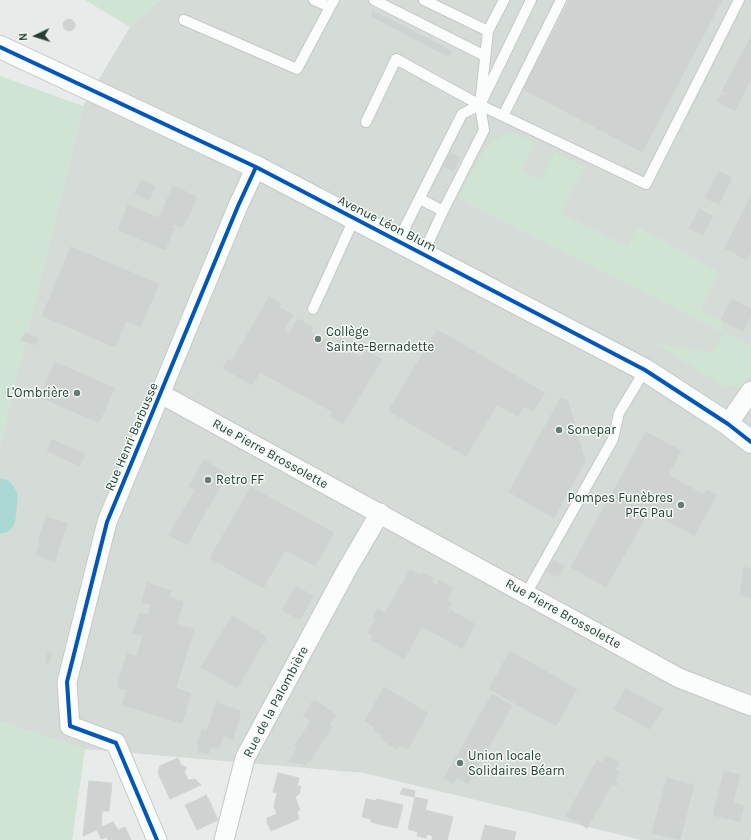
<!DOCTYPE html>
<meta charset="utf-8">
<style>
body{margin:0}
#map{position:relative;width:751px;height:840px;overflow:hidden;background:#e7ebe9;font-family:Karla,sans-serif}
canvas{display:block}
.north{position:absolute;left:16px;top:16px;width:40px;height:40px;-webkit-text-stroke:3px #f5faf7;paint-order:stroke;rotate:266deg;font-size:11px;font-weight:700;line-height:16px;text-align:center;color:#243f32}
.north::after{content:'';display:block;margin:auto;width:14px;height:18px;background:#243f32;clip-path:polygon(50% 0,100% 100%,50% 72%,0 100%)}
</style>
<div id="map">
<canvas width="751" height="840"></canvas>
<div class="north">N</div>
</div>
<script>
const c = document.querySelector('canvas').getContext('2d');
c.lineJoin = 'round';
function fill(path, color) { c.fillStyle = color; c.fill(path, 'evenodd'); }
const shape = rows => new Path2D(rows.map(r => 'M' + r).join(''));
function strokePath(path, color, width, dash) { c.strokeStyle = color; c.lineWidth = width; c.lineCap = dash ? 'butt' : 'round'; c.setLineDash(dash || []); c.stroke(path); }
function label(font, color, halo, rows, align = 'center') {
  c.font = font + ' Karla,sans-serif'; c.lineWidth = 3; c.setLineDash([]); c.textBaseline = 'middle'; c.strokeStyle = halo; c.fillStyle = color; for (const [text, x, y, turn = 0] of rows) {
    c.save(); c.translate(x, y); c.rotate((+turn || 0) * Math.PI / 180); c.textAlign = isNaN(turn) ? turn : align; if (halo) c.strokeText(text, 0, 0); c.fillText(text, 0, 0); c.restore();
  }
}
const built = shape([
 [159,0,751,0,751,834,750,840,642,840,364,773,85,749,0,722,0,445,83,106,130,27]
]);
const green = shape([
 [85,0,159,0,130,27],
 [0,76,83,106,0,445],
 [513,132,534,142,522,170,541,180,555,152,584,167,561,213,628,247,638,227,719,272,700,310,721,320,724,333,751,346,751,374,742,387,721,385,657,344,712,353,724,333,458,198,485,148,504,134],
 [0,722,85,749,72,840,0,840]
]);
const river = shape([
 [0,494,2,497,0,518]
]);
const building = shape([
 [570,0,722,0,642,152,523,89,570,0],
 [373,11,452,51,449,57,371,16,373,11],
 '63 25a6 6 0 1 1 12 0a6 6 0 1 1-12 0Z',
 [751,37,751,72,736,102,725,95,726,93,722,91,751,37],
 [751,72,751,79,739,103,736,102,751,72],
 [722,94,739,103,735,111,717,101,722,94],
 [450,153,460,158,453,171,443,166,450,153],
 [719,171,732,178,719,204,705,198,719,171],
 [141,180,155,186,149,200,135,194,141,180],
 [173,186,193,195,187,209,191,212,182,228,173,224,172,228,174,229,165,250,118,230,128,205,159,218,173,186],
 [193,195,197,197,191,212,187,209,193,195],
 [750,198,751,252,747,260,725,248,750,198],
 [699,209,713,216,703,235,689,229,699,209],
 [71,247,159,284,140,327,126,321,115,347,42,316,71,247],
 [269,297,281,304,279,307,293,315,283,331,289,335,295,323,336,346,340,339,356,348,353,353,362,357,366,351,382,359,343,424,330,416,333,412,260,372,252,385,223,368,228,359,232,361,269,297],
 [732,299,751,309,751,316,743,331,721,320,732,299],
 [298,319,313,327,310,332,295,323,298,319],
 [437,330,443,333,394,414,389,410,437,330],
 [26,333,38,338,36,345,21,340,26,333],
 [443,333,545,393,533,411,524,406,518,416,497,405,466,456,394,414,443,333],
 [55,362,114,388,99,423,40,397,55,362],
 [560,399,564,399,568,401,585,461,554,518,509,492,560,399],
 [646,432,681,451,668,475,714,500,694,535,649,511,606,587,571,567,646,432],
 [52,440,85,454,80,466,47,451,52,440],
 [204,460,227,474,187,545,169,535,195,490,189,486,204,460],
 [251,487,334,533,315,566,285,550,263,588,210,558,251,487],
 [707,490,717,495,714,500,704,494,707,490],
 [46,517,67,523,55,561,36,555,40,542,38,542,46,517],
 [554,560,564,566,558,577,547,571,554,560],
 [744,567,751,569,751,598,740,595,744,567],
 [410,570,422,576,423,573,426,574,433,579,431,582,437,585,440,580,453,588,447,600,452,603,447,612,471,626,459,647,422,626,404,659,371,639,381,622,373,618,378,609,385,613,410,570],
 [147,583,171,591,169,597,183,602,177,624,194,629,176,688,191,693,182,723,122,705,127,690,117,687,127,654,137,656,143,636,133,633,139,613,148,615,151,605,142,602,147,583],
 [296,586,313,596,300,620,282,610,296,586],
 [451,610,473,623,471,626,449,613,451,610],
 [232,616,267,637,237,688,201,667,232,616],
 [376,619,381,622,376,630,371,627,376,619],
 [473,623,475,625,462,649,459,647,473,623],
 [371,627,376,630,373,636,368,633,371,627],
 [510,651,577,689,556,726,489,689,510,651],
 [48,653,52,654,48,664,45,663,48,653],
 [384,687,428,713,408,749,399,745,397,749,380,739,382,735,373,730,375,727,365,721,384,687],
 [626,689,640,697,638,699,655,709,650,717,655,720,650,729,614,709,626,689],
 [492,694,512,706,468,784,447,773,492,694],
 [640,696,657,706,655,709,638,699,640,696],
 [316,701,336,715,329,725,332,727,312,757,295,745,311,721,303,716,312,702,316,701],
 [216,703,241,711,233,739,220,735,216,748,197,744,202,730,207,731,216,703],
 [657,706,663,709,656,720,650,717,657,706],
 [220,735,223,736,219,749,216,748,220,735],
 [199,744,210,747,208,754,197,752,199,744],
 [298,747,312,757,306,765,289,761,298,747],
 [606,756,619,762,615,770,619,772,614,781,612,780,610,783,612,784,587,828,566,816,597,760,602,763,606,756],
 [178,758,181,765,186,767,186,769,184,771,188,780,195,779,201,785,170,799,158,773,160,766,178,758],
 [724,771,740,775,733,803,744,806,740,822,713,815,724,771],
 [278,773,299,778,297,786,301,786,299,794,295,797,300,810,297,812,299,819,271,831,267,822,267,818,277,814,274,806,277,793,273,792,278,773],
 [447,773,457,778,453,784,444,778,447,773],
 [667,778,694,785,680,840,652,833,667,778],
 [612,780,618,783,616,786,610,783,612,780],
 [89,781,112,783,109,811,102,811,101,828,83,836,89,781],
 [403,788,415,791,414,797,400,794,403,788],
 [206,795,210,802,202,805,199,799,206,795],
 [415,797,428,800,425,810,413,807,415,797],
 [199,799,202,805,210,802,218,820,197,830,185,805,199,799],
 [366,799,376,801,377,799,403,805,398,825,383,822,382,825,371,822,371,819,362,817,366,799],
 [413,807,453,817,447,840,432,840,433,836,427,834,426,838,417,836,418,832,408,829,413,807],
 [113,822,118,830,125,827,131,840,108,840,107,837,101,839,97,829,113,822],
 [383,822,398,825,397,828,382,825,383,822],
 [485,825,516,832,514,840,481,840,485,825]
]);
const lane = shape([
 [314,0,330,7,334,0],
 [374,0,485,56],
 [424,0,488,31],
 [184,20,297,69,330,7],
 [503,116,561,0],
 [366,122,396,59,480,105,646,184,739,0],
 [420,199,443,211],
 [398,241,462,114,480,105,531,0],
 [423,254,443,211,484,130,480,105,488,31,504,0],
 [313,309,354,219],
 [526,594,613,439,619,413,645,370]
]);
const street = shape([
 [161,394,679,678,751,706],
 [728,424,751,391],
 [157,840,116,743,70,726,67,682,107,522,238,206,256,167],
 [224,840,245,758,346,571,380,513]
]);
const secondary = shape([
 [0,47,256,167,645,370,728,424,751,442]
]);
const cycleway = shape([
 [0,47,256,167,645,370,728,424,751,442],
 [157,840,116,743,70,726,67,682,107,522,238,206,256,167]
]);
const markers = [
 [318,339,4,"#687b72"],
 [77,393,4,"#687b72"],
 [559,430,4,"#687b72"],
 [208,480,4,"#687b72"],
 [681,505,4,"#687b72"],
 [460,763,4,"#687b72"]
];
const streetNames = [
 ["Avenue Léon Blum",387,224,27],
 ["Rue Henri Barbusse",132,437,-67],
 ["Rue Pierre Brossolette",270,454,29],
 ["Rue Pierre Brossolette",563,614,29],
 ["Rue de la Palombière",276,702,-62]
];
const poiNames = [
 ["Collège",326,332],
 ["Sainte-Bernadette",326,347],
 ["L'Ombrière",69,393,"right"],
 ["Sonepar",567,430],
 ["Retro FF",216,480],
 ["Pompes Funèbres",673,498,"right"],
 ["PFG Pau",673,513,"right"],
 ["Union locale",468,756],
 ["Solidaires Béarn",468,771]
];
fill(built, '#d5dcd8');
fill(green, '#d0e4d3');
strokePath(river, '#a9d8d5', 31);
fill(building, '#ced2d0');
strokePath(building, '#cfd4d1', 1);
strokePath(lane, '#c4c8c6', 12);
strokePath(street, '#c4c8c6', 21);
strokePath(secondary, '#c2c9c6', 24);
strokePath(lane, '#fbfcfc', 10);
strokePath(street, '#fbfcfc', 19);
strokePath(secondary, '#fbfcfc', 22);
strokePath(cycleway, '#0057b8', 4);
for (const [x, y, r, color] of markers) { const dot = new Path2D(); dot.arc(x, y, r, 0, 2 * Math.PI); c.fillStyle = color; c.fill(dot); strokePath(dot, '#f5faf7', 1.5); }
label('13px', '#243f32', '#f5faf7', streetNames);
label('13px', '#243f32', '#f5faf7', poiNames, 'left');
</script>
